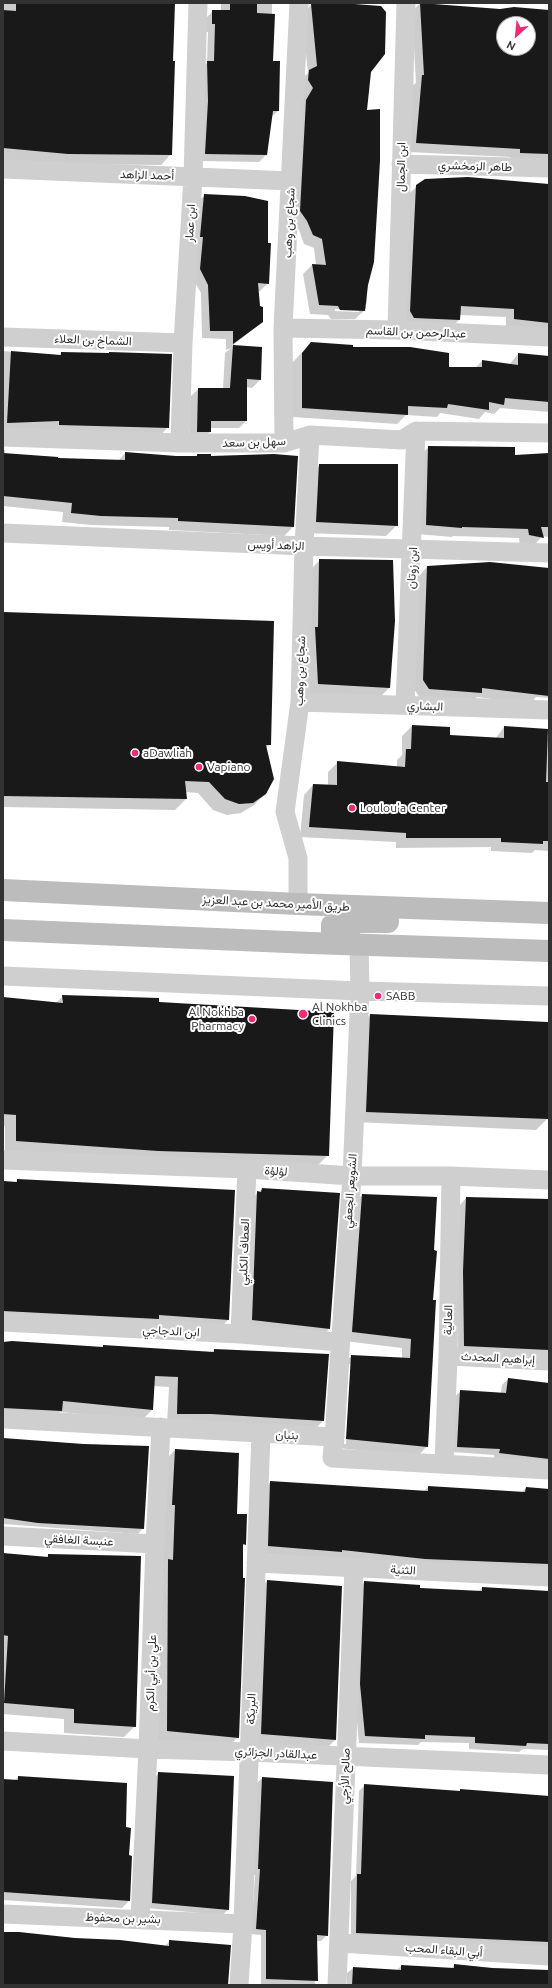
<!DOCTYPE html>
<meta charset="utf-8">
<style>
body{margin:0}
#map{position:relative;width:552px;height:1988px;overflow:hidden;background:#fff;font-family:Ubuntu,sans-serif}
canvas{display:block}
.frame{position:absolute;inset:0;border:4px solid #323232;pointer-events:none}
.north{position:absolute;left:496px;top:16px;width:40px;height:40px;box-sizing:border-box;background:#fff;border:1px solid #adadad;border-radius:50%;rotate:207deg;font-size:11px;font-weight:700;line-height:16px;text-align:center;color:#323232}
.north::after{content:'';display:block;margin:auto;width:14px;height:18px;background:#f12b73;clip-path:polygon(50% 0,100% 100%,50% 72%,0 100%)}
</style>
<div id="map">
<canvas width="552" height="1988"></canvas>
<div class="frame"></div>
<div class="north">N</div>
</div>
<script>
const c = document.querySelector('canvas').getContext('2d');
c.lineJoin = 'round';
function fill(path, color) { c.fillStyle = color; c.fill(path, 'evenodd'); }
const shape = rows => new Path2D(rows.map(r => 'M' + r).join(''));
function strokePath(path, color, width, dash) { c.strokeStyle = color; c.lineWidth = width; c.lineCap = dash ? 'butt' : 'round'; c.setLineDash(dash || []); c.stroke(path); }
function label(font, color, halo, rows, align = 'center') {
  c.font = font + ' Ubuntu,Vazirmatn,sans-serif'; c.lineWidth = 4; c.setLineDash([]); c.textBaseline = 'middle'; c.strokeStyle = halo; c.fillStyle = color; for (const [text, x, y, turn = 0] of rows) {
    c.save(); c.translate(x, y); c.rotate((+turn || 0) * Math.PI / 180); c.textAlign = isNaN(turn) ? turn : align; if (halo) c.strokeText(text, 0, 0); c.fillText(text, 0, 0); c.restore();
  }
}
const shadow = shape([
 [7,3,174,3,171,154,161,165,58,164,3,160,3,5],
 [221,3,272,3,272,62,278,111,271,117,267,154,259,162,197,161,200,70,207,63,208,32,205,32,205,19,213,11,221,11],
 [420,3,500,10,549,11,549,163,511,161,511,157,408,152,413,85,416,83,412,12],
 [504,24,528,24,528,48,504,48],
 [341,4,370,71,366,111,367,302,365,310,355,319,331,319,328,315,310,314,303,274,312,265,316,265,314,248,304,244,299,230,291,220,297,110,304,97,300,89,300,80,308,73,302,14,311,5],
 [335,309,359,310,359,312,335,311],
 [549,184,549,332,506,328,506,317,460,315,459,320,451,328,405,326,408,195,417,186],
 [204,196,268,283,260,291,258,291,262,322,232,346,261,348,260,380,252,388,246,387,246,421,239,428,210,428,210,432,202,439,190,439,190,397,198,389,223,389,225,353,231,348,226,350,226,339,202,338,201,293,192,277,196,203],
 [311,343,352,348,448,368,475,368,482,361,509,365,518,354,549,357,549,412,500,408,494,414,485,412,479,419,440,413,437,417,406,415,397,424,293,417,292,363],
 [3,351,59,356,61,353,108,354,109,353,168,427,159,437,3,432],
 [429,447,514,456,549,454,549,537,542,536,533,547,520,545,519,538,453,536,452,537,417,534,419,456],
 [3,450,5,450,5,455,57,459,118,461,125,453,176,457,195,457,197,455,210,457,293,527,284,536,169,530,169,527,91,525,62,522,63,512,3,506],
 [320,465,397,525,386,536,306,533,309,476],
 [320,560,394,621,389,688,378,699,307,695,309,571],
 [427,567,549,569,549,698,536,697,530,704,477,697,472,702,420,698,414,689,418,577],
 [3,612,270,744,266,748,265,794,254,805,241,813,227,815,213,810,198,793,185,792,186,799,175,810,3,807],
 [412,726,449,736,495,739,504,727,549,738,549,851,535,850,532,853,491,851,491,847,396,848,396,842,300,837,304,795,313,785,328,786,328,772,338,762,397,767,397,760,402,755,402,736],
 [63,996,158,1003,328,1155,317,1166,5,1152,5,1126,3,1126,3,998,56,1003],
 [370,1015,549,1023,549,1103,547,1103,547,1119,536,1130,355,1122,359,1026],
 [17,1180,234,1191,228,1320,221,1327,3,1318,3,1182,15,1183],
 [262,1189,329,1329,318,1340,241,1331,246,1204],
 [362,1195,432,1301,427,1446,418,1456,337,1448,342,1365,351,1356,402,1358,402,1348,344,1341,353,1204],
 [349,1364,351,1364,346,1444,344,1444],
 [466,1198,549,1200,549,1357,458,1352,457,1278,460,1205],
 [3,1342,101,1348,103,1346,211,1353,214,1350,323,1421,313,1431,167,1424,169,1387,153,1386,152,1410,142,1420,60,1412,51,1421,3,1418],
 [508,1379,549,1384,549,1463,494,1459,494,1455,452,1452,455,1396,461,1391,501,1393,502,1385],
 [3,1440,148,1447,143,1528,138,1534,3,1524],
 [175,1450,236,1514,245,1544,242,1547,238,1737,228,1747,157,1741,165,1460],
 [271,1482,423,1492,428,1487,521,1493,526,1488,549,1490,549,1572,260,1554,262,1490],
 [3,1554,46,1557,49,1555,135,1726,124,1737,64,1733,64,1719,3,1714],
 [267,1581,335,1740,324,1751,250,1745,256,1592],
 [365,1582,419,1588,478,1592,482,1588,549,1592,549,1750,523,1749,519,1752,469,1749,469,1743,421,1742,418,1745,359,1743,354,1691,358,1588],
 [159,1773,228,1910,222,1915,146,1908,153,1779],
 [18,1777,128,1856,131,1857,129,1901,122,1908,3,1900,3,1780,15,1780],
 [262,1778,327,1935,321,1941,316,1941,315,1985,261,1985,261,1935,251,1934,255,1875,253,1875,256,1784],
 [365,1785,458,1792,460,1790,549,1797,549,1947,351,1938,351,1881,356,1876,359,1791],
 [3,1933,164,1947,170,1941,227,1985,3,1985],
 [454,1965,549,1972,549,1985,347,1985,347,1973,353,1968,397,1970,401,1966,451,1969]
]);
const building = shape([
 [16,3,175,3,173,61,175,61,172,155,68,154,3,148,3,10,16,11],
 [230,3,257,3,257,13,275,14,273,61,280,61,279,111,273,111,267,155,205,154,208,101,207,61,214,61,215,24,212,24,212,10,230,10],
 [341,3,381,6,386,12,385,54,371,72,367,110,380,109,380,161,374,262,368,285,365,311,340,310,338,306,319,305,312,264,326,265,322,239,313,235,307,221,300,211,306,100,313,88,308,80,309,70,317,66,311,4],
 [420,3,500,9,514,7,549,10,549,154,520,153,520,149,416,143,422,75,424,75],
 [504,24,528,24,528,48,504,48],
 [468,177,549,184,549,323,514,319,514,309,461,306,460,320,414,318,410,311,416,185,425,179],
 [204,194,245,196,268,201,268,243,271,243,269,284,258,283,260,306,263,307,263,322,233,344,233,331,210,331,208,285,200,269,203,237,200,237],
 [311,342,353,345,353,347,410,347,449,353,449,367,482,367,482,360,518,365,518,353,549,356,549,402,505,398,504,405,489,402,489,410,448,404,447,408,408,406,408,415,302,408,302,353],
 [233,345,262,347,261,380,247,379,247,421,211,421,211,432,197,432,198,388,230,388],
 [11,351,61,355,61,352,109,353,109,352,172,354,169,428,59,425,59,421,7,423],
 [428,446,515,447,515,455,549,453,549,527,541,527,544,538,529,535,528,529,462,527,462,528,426,525],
 [125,452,176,456,197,456,197,454,211,454,211,456,274,454,298,456,294,527,178,521,178,518,101,516,71,513,72,503,3,496,3,453,58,457,58,458,125,460],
 [319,464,398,464,398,526,316,522],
 [319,559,393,560,395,621,390,688,318,684,315,627,318,627],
 [490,562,549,568,549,696,482,688,482,693,429,689,423,680,427,566],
 [3,612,274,621,271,745,266,745,274,779,266,794,253,803,239,804,225,799,209,782,185,781,187,799,3,796],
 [412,725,450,727,450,735,504,738,504,726,548,729,546,782,549,782,549,841,543,841,543,844,501,842,501,838,406,838,406,833,309,827,313,784,337,785,337,761,405,767,406,749,411,749],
 [62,995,159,998,159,1002,334,1012,329,1156,158,1151,16,1141,16,1115,3,1114,3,997,63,1003],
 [370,1014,548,1022,548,1119,366,1112],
 [17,1179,235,1190,229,1320,159,1315,159,1319,3,1311,3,1181,17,1182],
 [262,1188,340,1193,330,1329,252,1320,257,1191,261,1192],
 [362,1194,437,1197,434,1250,437,1251,433,1300,436,1300,428,1447,346,1439,351,1355,410,1358,411,1339,352,1332],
 [466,1197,549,1199,549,1350,464,1346,463,1271],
 [12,1341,103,1347,103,1345,214,1352,214,1349,329,1354,324,1421,211,1414,177,1414,178,1377,155,1376,153,1410,63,1401,62,1411,3,1408,3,1342],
 [508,1378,549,1383,549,1459,499,1453,500,1449,457,1447,460,1390,506,1393],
 [3,1438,83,1444,149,1446,144,1529,38,1523,3,1518],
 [175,1449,239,1453,237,1514,247,1514,246,1545,243,1544,243,1578,245,1578,239,1738,167,1731,168,1559,173,1560,175,1505,172,1505],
 [270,1481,428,1491,428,1486,525,1492,526,1487,549,1489,549,1564,425,1559,342,1550,342,1552,268,1546],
 [3,1553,48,1557,48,1554,141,1556,136,1727,74,1723,74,1709,4,1703,8,1636,3,1635],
 [267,1580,342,1586,336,1740,261,1734],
 [364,1581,420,1585,420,1588,482,1591,482,1587,549,1591,549,1744,527,1743,526,1746,475,1743,475,1737,425,1735,425,1739,365,1736,360,1684],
 [158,1772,234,1776,229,1910,152,1903],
 [18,1776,127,1783,126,1827,131,1828,129,1855,132,1856,130,1901,3,1892,3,1779,18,1780],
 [262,1777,333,1782,328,1936,317,1935,318,1981,266,1979,266,1930,256,1929,260,1869,258,1869],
 [364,1784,460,1791,460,1789,549,1796,549,1942,356,1933,357,1874,361,1874],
 [3,1932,19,1932,75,1938,120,1940,169,1946,169,1940,231,1945,228,1985,3,1985],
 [454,1964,492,1968,549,1970,549,1985,352,1985,353,1967,401,1970,401,1965,454,1968]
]);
const street = shape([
 [401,164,549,168],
 [3,169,291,181],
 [283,328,397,330,549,337],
 [397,330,406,3],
 [3,337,183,343],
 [3,437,180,443,284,443,310,435,402,440,416,431,549,433],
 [180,443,183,343,193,177,198,3],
 [284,443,283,328,299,3],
 [3,533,304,546,549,553],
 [300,702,549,710],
 [405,705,416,431],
 [298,904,298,858,285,812,300,702,304,546,310,435],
 [3,976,360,991,549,996],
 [3,1160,247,1169,352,1176,451,1176,549,1180],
 [3,1322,240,1334,340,1342],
 [240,1334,247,1169],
 [448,1356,549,1361],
 [3,1419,334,1437,332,1458,549,1470],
 [334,1437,352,1176,360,991,359,945],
 [444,1464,448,1356,451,1176],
 [3,1536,155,1544],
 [256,1563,549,1577],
 [3,1741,148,1749,250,1752,549,1765],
 [3,1914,243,1924],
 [140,1919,148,1749,155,1544,161,1427],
 [340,1943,549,1956],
 [239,1985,243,1924,261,1434],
 [337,1985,354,1568]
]);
const secondary = shape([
 [3,890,298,904,549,913],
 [3,930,311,943,549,951],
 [355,943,348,939,334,936,332,933,332,925,339,922,388,922]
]);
const markers = [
 [135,753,4,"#f12b73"],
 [199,767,4,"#f12b73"],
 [352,808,4,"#f12b73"],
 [378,996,4,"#f12b73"],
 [303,1014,5,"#f12b73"],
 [252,1019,4,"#f12b73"]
];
const streetNames = [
 ["طاهر الزمخشري",475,166,2],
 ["ابن الجمال",401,167,-89],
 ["أحمد الزاهد",147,175,2],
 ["ابن عمار",190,223,-87],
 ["شجاع بن وهب",289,223,-87],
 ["عبدالرحمن بن القاسم",416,332,2],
 ["الشماخ بن العلاء",93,340,2],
 ["سهل بن سعد",254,442,-2],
 ["الزاهد أويس",276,545,2],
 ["ابن زوتان",412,568,-87],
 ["شجاع بن وهب",300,671,-88],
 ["البشاري",425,706,2],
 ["طريق الأمير محمد بن عبد العزيز",276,903,3],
 ["لؤلؤة",276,1171,4],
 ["الشويعر الجعفي",350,1191,-86],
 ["العطاف الكلبي",244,1252,-88],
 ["العالية",448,1320,-89],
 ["ابن الدجاجي",171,1331,3],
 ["إبراهيم المحدث",498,1358,3],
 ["بنبان",287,1435,2],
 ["عنبسة الغافقي",79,1540,3],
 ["الثنية",403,1570,3],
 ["علي بن أبي الكرم",151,1673,-88],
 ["البريكة",251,1709,-88],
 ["عبدالقادر الجزائري",276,1753,3],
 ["صالح الأزجي",345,1776,-88],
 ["بشير بن محفوظ",123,1918,2],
 ["أبي البقاء المحب",444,1950,4]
];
const poiNames = [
 ["aDawliah",143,753],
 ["Vapiano",207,767],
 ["Loulou'a Center",360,808],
 ["SABB",386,996],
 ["Al Nokhba",312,1007],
 ["Clinics",312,1021],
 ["Al Nokhba",244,1012,"right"],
 ["Pharmacy",244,1026,"right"]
];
fill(shadow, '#0003');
fill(building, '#191919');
strokePath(street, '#cfcfcf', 19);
strokePath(secondary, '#bcbcbc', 22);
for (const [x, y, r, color] of markers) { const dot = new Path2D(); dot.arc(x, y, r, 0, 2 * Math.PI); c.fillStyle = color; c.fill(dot); strokePath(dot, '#fff', 1.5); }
label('12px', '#323232', '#fff', streetNames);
label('12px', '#323232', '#fff', poiNames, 'left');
</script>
